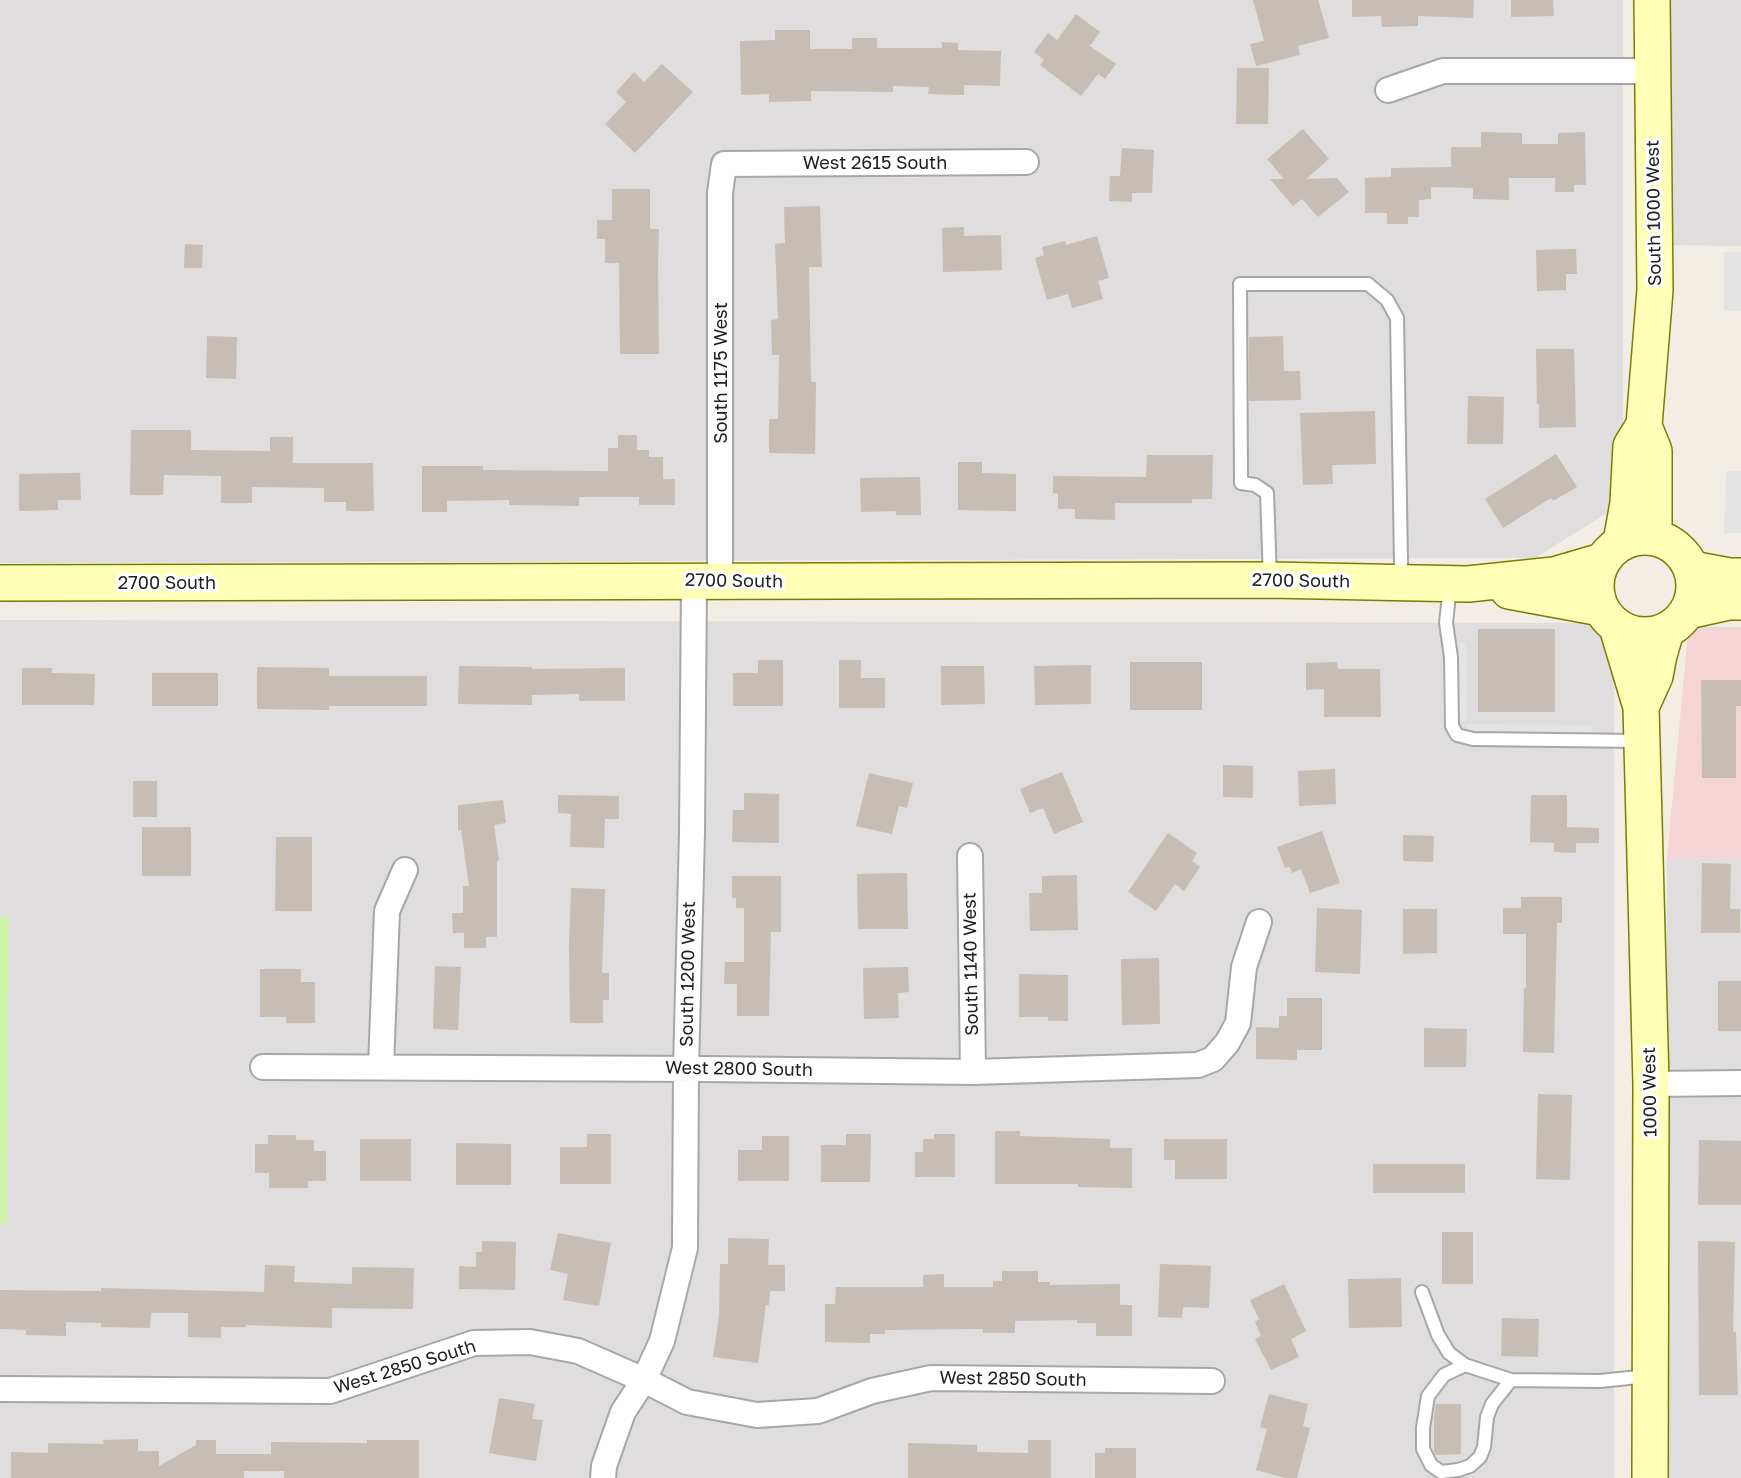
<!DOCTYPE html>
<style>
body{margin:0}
canvas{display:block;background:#f2eee6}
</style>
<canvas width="1741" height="1478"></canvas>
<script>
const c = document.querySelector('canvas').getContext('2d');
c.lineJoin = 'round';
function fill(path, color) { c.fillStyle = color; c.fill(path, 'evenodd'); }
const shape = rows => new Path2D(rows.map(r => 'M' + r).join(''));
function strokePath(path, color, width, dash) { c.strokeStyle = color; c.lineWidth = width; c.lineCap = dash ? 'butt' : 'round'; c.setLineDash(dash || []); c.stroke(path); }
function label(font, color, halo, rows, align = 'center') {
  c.font = font + ' "Golos Text",sans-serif'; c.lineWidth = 6; c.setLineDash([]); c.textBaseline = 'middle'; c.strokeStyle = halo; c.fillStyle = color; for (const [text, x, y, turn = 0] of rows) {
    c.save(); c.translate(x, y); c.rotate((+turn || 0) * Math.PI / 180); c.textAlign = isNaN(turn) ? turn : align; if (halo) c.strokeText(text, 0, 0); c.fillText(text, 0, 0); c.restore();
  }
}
const residential = shape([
 [0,0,1623,0,1623,503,1535,558,0,563],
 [1665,0,1741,0,1741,246,1664,245],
 [0,620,1588,623,1614,646,1614,1478,0,1478],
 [1667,858,1741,859,1741,1478,1665,1478]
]);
const commercial = shape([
 [1697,627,1741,627,1741,859,1667,858,1688,633]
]);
const grass = shape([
 [0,917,9,917,7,1224,0,1224]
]);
const parking = shape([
 [1724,252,1741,252,1741,311,1724,311],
 [1726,471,1741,471,1741,533,1724,533],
 [1443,643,1466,643,1466,721,1443,721],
 [1466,724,1592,725,1592,744,1465,743]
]);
const building = shape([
 [1253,0,1318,0,1329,38,1298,46,1300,55,1256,66,1250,44,1264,41],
 [1352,0,1474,0,1473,18,1418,16,1418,26,1382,27,1381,16,1352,17],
 [1511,0,1553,0,1554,16,1511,17],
 [1076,14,1100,32,1090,46,1116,64,1105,79,1098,74,1081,96,1040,65,1044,60,1034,52,1048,33,1057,40],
 [775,30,810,30,810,49,852,49,852,38,877,38,877,48,942,48,942,42,958,43,958,50,1001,51,1000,86,964,85,964,95,928,94,929,87,893,86,893,92,811,91,811,101,769,102,769,94,741,95,740,41,775,40],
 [662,64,693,92,635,153,605,124,626,102,616,92,634,72,644,82],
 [1237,68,1269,68,1268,124,1236,124],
 [1303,129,1329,159,1306,179,1337,178,1349,192,1318,217,1302,199,1293,206,1270,179,1284,179,1267,159],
 [1481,132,1522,133,1522,144,1558,144,1558,133,1585,132,1586,185,1574,185,1574,192,1555,192,1555,178,1509,178,1509,200,1473,199,1473,188,1431,187,1431,199,1419,200,1419,217,1408,217,1408,224,1387,224,1387,213,1365,213,1365,178,1391,177,1391,168,1451,167,1451,147,1481,147],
 [1122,148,1154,150,1152,193,1132,193,1132,202,1109,201,1110,176,1120,176],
 [612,189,650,189,650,229,659,229,658,264,659,354,620,354,619,263,605,263,605,239,597,239,597,220,612,220],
 [820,206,822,267,809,267,811,382,816,382,815,454,769,453,769,419,778,419,779,355,772,355,771,320,778,319,775,244,785,243,784,207],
 [964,227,964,236,1001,235,1002,270,943,272,942,228],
 [1097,236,1109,278,1098,281,1103,299,1072,308,1068,294,1047,300,1035,258,1044,255,1042,247,1065,241,1066,245],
 [185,244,203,245,202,268,184,268],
 [1576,249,1577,274,1566,274,1566,290,1537,291,1536,250],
 [207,336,237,337,236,379,206,378],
 [1283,336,1284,371,1300,371,1301,400,1249,401,1249,337],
 [1536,349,1574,349,1576,427,1539,428,1539,404,1537,404],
 [1468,396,1504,397,1503,444,1467,444],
 [1375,411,1376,464,1332,465,1333,484,1303,485,1300,413],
 [131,430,191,430,191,450,270,451,270,437,293,437,293,463,373,463,374,511,346,511,346,502,324,502,324,488,252,487,252,503,221,503,221,476,164,475,163,495,130,495],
 [618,435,637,435,637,450,649,450,649,457,663,457,663,479,675,479,675,505,639,505,639,497,579,497,579,506,509,505,509,500,447,501,447,512,422,512,422,466,483,466,483,470,608,471,608,448,618,448],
 [1556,454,1577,487,1553,501,1551,498,1503,528,1485,499],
 [1147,455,1213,455,1212,499,1192,499,1192,503,1115,503,1115,520,1075,519,1075,509,1058,509,1058,494,1053,493,1053,476,1146,477],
 [958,462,982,462,982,473,1016,474,1016,511,958,510],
 [80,473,81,500,58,500,58,510,19,511,19,474],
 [920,477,921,515,896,515,896,511,861,512,860,478],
 [1478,629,1555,629,1555,712,1478,712],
 [758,660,783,660,783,706,733,706,733,673,758,673],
 [839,660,861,660,861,678,885,678,885,708,839,708],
 [1130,662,1202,662,1202,710,1130,710],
 [1337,662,1338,669,1380,669,1381,717,1324,717,1324,689,1306,690,1306,663],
 [1091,665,1091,704,1035,705,1034,666],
 [459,666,532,667,532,669,625,668,625,701,579,701,579,694,532,695,532,705,458,704],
 [941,666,984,666,985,704,941,705],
 [257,667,329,668,329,676,427,676,427,706,329,706,329,710,257,709],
 [22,668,52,668,52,673,95,674,94,705,22,705],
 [152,673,218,673,218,706,152,706],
 [1701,680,1741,680,1741,706,1736,706,1736,778,1702,778],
 [1223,765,1253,766,1253,798,1223,797],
 [1335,769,1336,804,1299,806,1298,771],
 [1062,772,1083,822,1054,834,1043,808,1030,813,1020,789],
 [869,773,913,783,907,808,899,806,892,834,856,826],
 [133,781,157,781,157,817,133,817],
 [744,793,779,794,779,843,732,842,733,810,744,810],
 [558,795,619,796,619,819,605,819,604,848,570,847,571,814,558,813],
 [1531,795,1567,795,1567,827,1599,828,1599,843,1576,843,1576,853,1554,852,1554,843,1530,842],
 [503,800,506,823,494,825,499,860,497,861,497,937,486,937,486,948,464,948,464,933,453,933,452,913,463,913,463,886,469,886,461,830,458,831,458,805],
 [142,827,191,827,191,876,142,876],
 [1322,831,1340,883,1310,893,1301,869,1292,873,1290,867,1285,868,1277,847],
 [1168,833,1197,853,1192,861,1200,867,1184,891,1175,884,1156,911,1128,892],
 [1403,835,1434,836,1433,862,1403,861],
 [276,837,312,837,312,911,275,911],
 [1702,863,1731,864,1730,909,1740,909,1740,933,1701,933],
 [907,873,908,929,858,929,857,874],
 [1077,875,1078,930,1030,931,1029,893,1042,893,1042,876],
 [732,876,781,876,781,932,771,932,769,1016,737,1016,737,984,724,984,725,962,744,962,744,908,736,908,736,898,732,898],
 [571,888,605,889,602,973,609,973,609,1000,603,1000,603,1023,570,1023,569,944],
 [1521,897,1562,897,1562,923,1557,923,1554,1053,1523,1052,1524,988,1526,989,1526,934,1503,934,1503,908,1521,908],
 [1317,908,1362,910,1360,974,1315,972],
 [1403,909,1437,909,1437,953,1403,954],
 [1159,958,1160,1024,1122,1025,1121,959],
 [435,966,461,967,458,1030,433,1029],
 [908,967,909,992,898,993,899,1018,864,1019,863,968],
 [260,969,301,969,301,982,315,982,315,1023,286,1023,286,1017,260,1017],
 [1019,974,1068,975,1068,1021,1048,1021,1048,1017,1019,1017],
 [1718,981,1741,981,1741,1031,1718,1031],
 [1287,998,1322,998,1322,1050,1297,1050,1297,1060,1256,1059,1256,1027,1279,1028,1279,1016,1287,1016],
 [1424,1028,1467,1029,1466,1067,1424,1067],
 [1538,1094,1572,1095,1570,1180,1536,1179],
 [995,1131,1020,1131,1020,1136,1110,1139,1110,1148,1132,1148,1132,1188,1078,1187,1078,1184,995,1184],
 [587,1134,611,1134,611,1184,560,1184,560,1147,587,1147],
 [846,1134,871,1134,870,1182,821,1182,821,1145,846,1145],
 [934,1134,955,1134,955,1177,915,1177,915,1152,923,1152,923,1139,934,1139],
 [268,1135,296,1135,296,1140,314,1140,314,1151,326,1151,326,1181,308,1181,308,1188,269,1188,269,1173,255,1173,255,1144,268,1144],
 [762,1136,789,1136,789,1181,738,1181,738,1150,762,1150],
 [360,1139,411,1139,411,1181,360,1181],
 [1164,1139,1227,1139,1227,1179,1175,1179,1175,1160,1164,1160],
 [1699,1140,1741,1141,1741,1205,1698,1205],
 [456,1143,511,1144,511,1185,456,1185],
 [1373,1164,1465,1164,1465,1193,1373,1193],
 [1442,1232,1473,1232,1473,1284,1442,1284],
 [558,1233,611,1243,599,1306,563,1300,568,1274,550,1270],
 [728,1238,769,1239,768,1265,785,1265,785,1291,770,1291,769,1305,766,1305,758,1363,713,1357,719,1316,720,1264,728,1264],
 [482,1241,516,1242,515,1290,459,1289,459,1266,476,1267,476,1252,482,1252],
 [1698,1241,1735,1242,1733,1332,1736,1332,1738,1395,1699,1395],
 [1160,1264,1211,1266,1209,1308,1183,1307,1182,1318,1158,1317],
 [265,1265,295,1266,294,1282,352,1284,352,1267,414,1268,413,1309,332,1308,332,1328,246,1325,246,1327,221,1327,221,1338,188,1337,188,1313,151,1313,150,1328,101,1327,101,1323,66,1322,66,1336,26,1335,26,1330,0,1329,0,1290,101,1291,101,1288,264,1292],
 [1002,1271,1038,1271,1038,1282,1050,1282,1050,1285,1120,1284,1120,1305,1132,1305,1132,1336,1096,1336,1096,1323,1077,1323,1077,1320,1015,1321,1015,1333,983,1333,983,1329,885,1330,885,1334,870,1334,870,1343,825,1342,825,1304,835,1304,836,1287,923,1287,923,1275,944,1274,944,1287,993,1287,993,1281,1002,1281],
 [1401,1278,1402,1327,1349,1328,1348,1279],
 [1284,1284,1306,1331,1291,1339,1299,1357,1271,1370,1255,1339,1261,1336,1255,1322,1259,1319,1250,1300],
 [1502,1318,1539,1319,1538,1357,1501,1356],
 [1269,1394,1308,1404,1303,1426,1310,1428,1297,1478,1285,1478,1256,1470,1267,1429,1260,1427],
 [499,1398,535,1404,532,1419,543,1420,536,1461,489,1453],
 [1436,1404,1461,1404,1461,1454,1436,1455,1434,1452,1434,1416],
 [138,1439,138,1451,159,1451,159,1466,196,1445,196,1440,216,1440,216,1454,271,1454,271,1442,367,1443,367,1440,419,1440,419,1478,284,1478,284,1471,244,1471,244,1478,11,1478,11,1452,48,1453,48,1443,104,1444,103,1440],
 [1028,1440,1051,1440,1051,1478,908,1478,908,1443,977,1445,977,1452,1028,1453],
 [1105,1448,1136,1448,1136,1478,1095,1478,1095,1453,1105,1453]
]);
const service = shape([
 [1270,579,1267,493,1255,485,1241,483,1240,284,1368,284,1387,300,1397,318,1401,563,1399,579],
 [1450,586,1446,623,1451,657,1452,726,1457,735,1473,739,1641,741],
 [1422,1292,1438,1335,1449,1353,1465,1365,1511,1380,1600,1381,1648,1376],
 [1465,1365,1444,1375,1428,1396,1423,1428,1423,1449,1431,1465,1441,1472,1458,1470,1470,1466,1480,1457,1484,1447,1487,1417,1492,1404,1511,1380]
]);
const minor = shape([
 [1388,90,1443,71,1652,71],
 [720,583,720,193,724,164,1026,162],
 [970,856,973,1072],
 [263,1067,703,1069,973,1072,1198,1065,1213,1059,1227,1043,1238,1023,1244,967,1259,922],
 [381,1067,387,911,405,870],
 [1651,1084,1741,1083],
 [0,1389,330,1391,474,1343,530,1342,578,1351,644,1380,687,1402,757,1415,818,1411,872,1391,931,1378,1212,1381],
 [603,1478,604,1466,623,1412,644,1380,662,1341,685,1248,686,1069,692,833,694,580]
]);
const secondary = shape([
 [1644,426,1654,451,1654,536],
 '1596 586a49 49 0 1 1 98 0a49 49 0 1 1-98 0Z',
 [1621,542,1628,503,1631,446,1644,425,1655,290,1652,0],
 [1692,569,1729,576,1741,576],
 [0,583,1270,580,1468,584,1554,575,1602,561],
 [1509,591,1601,608],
 [1688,611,1729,602,1741,602],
 [1617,627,1641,707,1651,1084,1650,1478],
 [1641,707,1655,676,1659,655,1666,631]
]);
const streetNames = [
 ["West 2615 South",875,163],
 ["South 1000 West",1654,213,-91],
 ["South 1175 West",721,373,-90],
 ["2700 South",734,581,1],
 ["2700 South",1301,581,1],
 ["2700 South",167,583],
 ["South 1140 West",971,964,-91],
 ["South 1200 West",688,974,-89],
 ["West 2800 South",739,1069,1],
 ["1000 West",1650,1092,-91],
 ["West 2850 South",405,1367,-17],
 ["West 2850 South",1013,1379,1]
];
fill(residential, '#dfdddd');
fill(commercial, '#f4d4d4');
fill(grass, '#cef0a8');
fill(parking, '#e4e4e4');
fill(building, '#c6bdb5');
strokePath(service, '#a7a7a7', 16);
strokePath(minor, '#a7a7a7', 28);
strokePath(secondary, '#767f00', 38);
strokePath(service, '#fff', 12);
strokePath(minor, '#fff', 24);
strokePath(secondary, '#feffb7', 35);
label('18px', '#202020', '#fff', streetNames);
</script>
